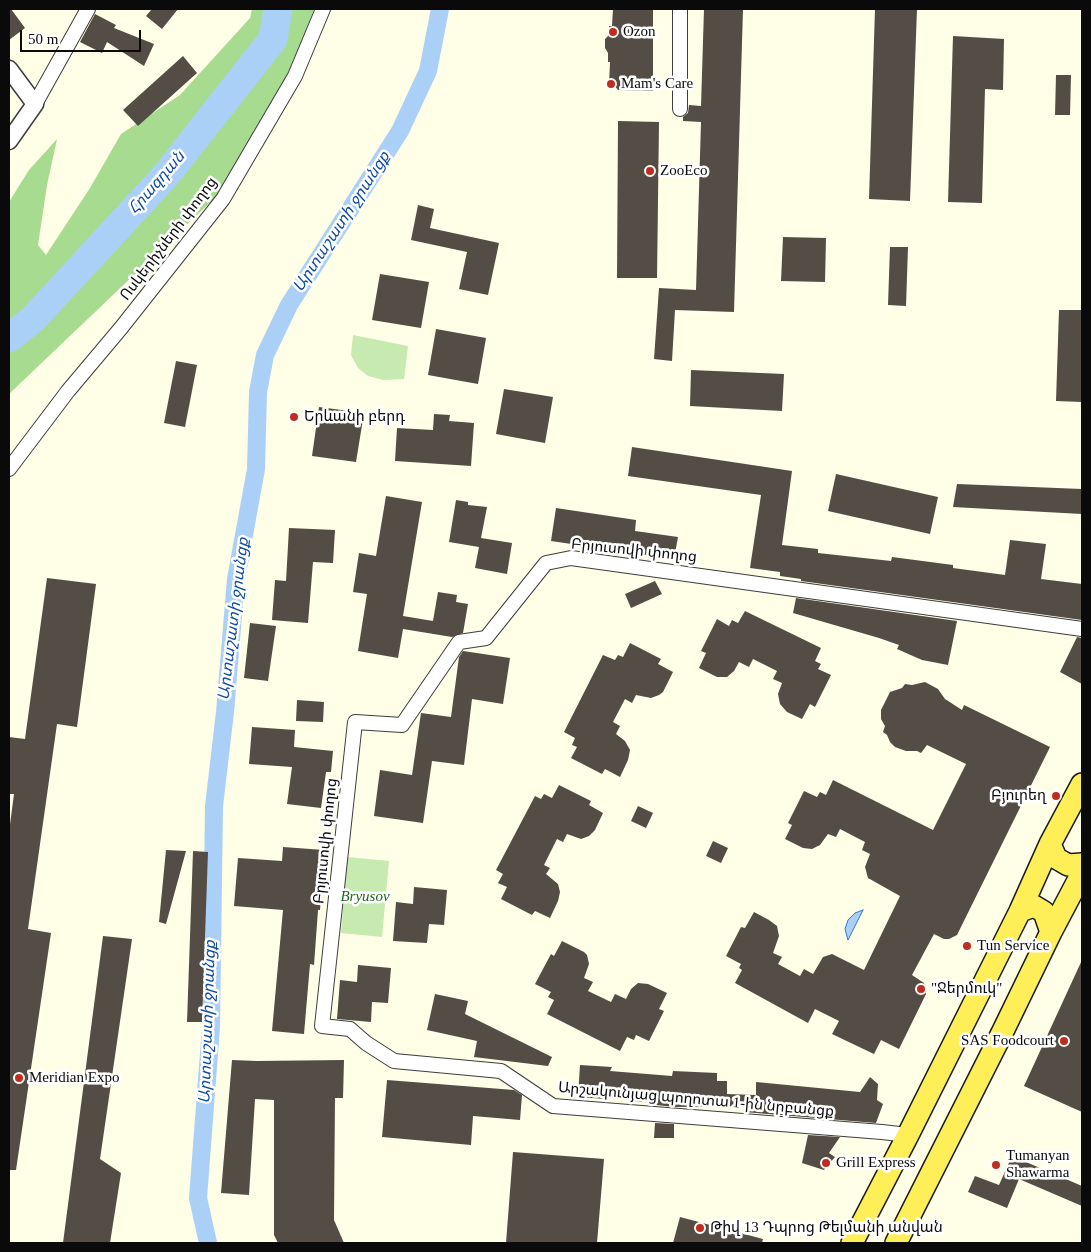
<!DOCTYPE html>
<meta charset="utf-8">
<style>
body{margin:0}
#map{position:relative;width:1091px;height:1252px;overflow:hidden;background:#fffee7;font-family:"Times New Roman",serif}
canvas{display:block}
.frame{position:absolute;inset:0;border:10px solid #0a0a0a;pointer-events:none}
.scale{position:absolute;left:20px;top:30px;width:121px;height:22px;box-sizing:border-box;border:2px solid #0a0a0a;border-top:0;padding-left:6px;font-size:15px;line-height:18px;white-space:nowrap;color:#0a0a0a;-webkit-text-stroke:4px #fff;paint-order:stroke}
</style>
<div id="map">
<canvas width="1091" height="1252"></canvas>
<div class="frame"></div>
<div class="scale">50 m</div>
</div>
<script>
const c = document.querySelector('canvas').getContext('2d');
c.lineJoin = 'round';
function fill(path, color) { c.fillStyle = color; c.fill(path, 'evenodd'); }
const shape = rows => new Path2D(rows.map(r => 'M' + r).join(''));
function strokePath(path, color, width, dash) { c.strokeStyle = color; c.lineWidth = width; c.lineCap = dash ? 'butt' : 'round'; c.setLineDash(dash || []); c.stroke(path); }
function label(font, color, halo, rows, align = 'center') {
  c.font = font + ' "Times New Roman","Noto Sans Armenian",serif'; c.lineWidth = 5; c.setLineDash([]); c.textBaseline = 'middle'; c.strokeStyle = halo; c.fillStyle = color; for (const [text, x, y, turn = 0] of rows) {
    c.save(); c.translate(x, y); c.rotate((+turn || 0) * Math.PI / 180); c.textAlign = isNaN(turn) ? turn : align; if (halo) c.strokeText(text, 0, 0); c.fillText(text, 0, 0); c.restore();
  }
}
const green = shape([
 [353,335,408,346,404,379,383,380,368,376,358,368,351,355],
 [347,857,389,861,382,937,341,933]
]);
const forest = shape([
 [252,9,314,9,291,72,219,194,9,394,9,202,29,170,57,139,47,185,38,245,46,255,90,188,121,134,180,95,250,18]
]);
const water = shape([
 [863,910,848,940,845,929,848,920,855,913,863,910]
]);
const canal = shape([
 [208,1243,198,1198,211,1027,214,806,225,712,236,579,256,469,258,392,265,355,289,305,400,131,428,71,440,9]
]);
const river = shape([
 [9,338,33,319,166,175,273,39,278,9]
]);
const building = shape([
 [9,9,11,9,25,28,9,40],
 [152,9,178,9,162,29,146,16],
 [613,9,653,9,653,91,618,90,614,85,609,85,610,62,608,62,608,53,605,48,605,39,609,35,609,26,612,26],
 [704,9,743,9,734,312,675,310,672,361,654,359,659,288,696,290,701,122,683,121,683,117,688,113,689,105,701,106],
 [875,9,917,9,910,201,869,199],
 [95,14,116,25,114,28,154,44,144,66,107,42,102,53,80,42],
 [953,36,1004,39,1003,90,985,89,982,203,948,202],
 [183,56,197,73,138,126,123,110],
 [1056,75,1071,75,1070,115,1055,115],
 [618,121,659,122,657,278,617,278],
 [418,205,434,209,430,228,499,243,488,295,459,289,467,252,411,240],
 [783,237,826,238,825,282,781,281],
 [890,247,908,247,906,306,888,305],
 [380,274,429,282,421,328,372,320],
 [1059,310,1082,310,1082,402,1056,401],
 [436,329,486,338,478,384,428,375],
 [176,361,197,365,185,427,164,423],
 [691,370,784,374,782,411,690,406],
 [504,389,553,397,545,443,496,434],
 [319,407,364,413,356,462,312,456],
 [434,414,450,415,449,421,474,423,471,466,395,461,397,428,433,430],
 [632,447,792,471,782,545,818,549,818,553,891,561,892,557,953,565,953,568,1005,575,1010,540,1046,544,1041,579,1082,584,1082,620,801,581,801,579,780,576,780,572,750,568,761,495,628,476],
 [836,474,938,497,930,534,828,511],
 [957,484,1082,489,1082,514,953,507],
 [386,496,422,502,403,616,433,621,438,592,457,595,456,602,468,604,463,633,452,637,403,629,398,658,358,651,367,594,353,592,359,553,376,556],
 [456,500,468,502,468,505,487,507,481,538,512,543,507,574,475,568,479,547,449,542],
 [556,508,636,520,635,531,678,537,674,559,551,541],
 [289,528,335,530,333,563,313,562,308,623,272,620,275,580,286,581],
 [47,578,96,584,77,727,57,724,28,929,51,933,16,1170,9,1170,9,832,14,794,9,794,9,737,25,739],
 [655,581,662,594,631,608,625,594],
 [796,598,957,621,948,665,922,660,897,649,899,645,879,638,793,613],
 [745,611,821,648,815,661,821,664,818,669,831,675,815,707,810,704,802,719,787,712,780,704,778,694,782,683,773,679,777,671,753,659,749,667,739,662,734,671,727,677,717,677,699,668,706,653,701,651,717,619,729,626,732,620,738,623],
 [250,623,276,626,268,681,244,678],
 [1077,637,1082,638,1082,684,1060,672],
 [630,643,661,659,658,664,673,672,663,692,659,695,651,698,636,695,632,703,625,699,613,722,620,726,616,734,625,741,630,750,628,760,620,777,605,769,602,774,571,758,577,747,572,745,575,738,564,732,603,655,615,660,618,655,623,657],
 [463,651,510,658,503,704,472,699,464,765,432,761,423,823,374,816,380,770,412,775,421,713,451,717,459,657],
 [925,682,938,689,945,699,962,710,964,705,1050,747,957,935,949,939,944,939,934,934,912,975,924,983,926,994,899,1049,881,1040,874,1054,832,1034,839,1021,815,1009,808,1023,735,983,742,970,739,968,741,964,726,956,741,927,745,928,754,912,769,920,777,926,779,936,773,953,782,957,778,964,800,976,804,969,813,974,823,957,832,954,864,970,900,896,868,878,865,867,870,854,862,850,865,842,840,829,836,837,828,834,820,845,812,849,803,848,785,839,792,825,788,823,804,791,817,797,820,792,826,795,833,780,933,830,966,764,927,745,921,753,917,751,906,751,895,747,890,742,887,735,883,732,885,726,881,719,881,710,890,692,902,688,905,684,912,685],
 [297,700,324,702,323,722,296,721],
 [252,727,295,730,294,747,333,751,331,772,326,772,321,808,287,804,292,767,249,764],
 [559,785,591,801,589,805,603,813,595,830,589,836,581,839,567,834,563,842,557,839,544,865,550,868,546,874,558,884,560,892,558,901,550,918,535,911,532,915,501,899,507,887,498,883,503,874,496,870,535,796,541,799,544,794,552,798],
 [638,806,653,813,646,828,631,821],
 [713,841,728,848,721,863,706,856],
 [283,847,324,850,320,910,318,910,314,965,310,964,304,1034,272,1031,283,910,234,906,238,858,282,861],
 [166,850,186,851,166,924,159,922],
 [193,851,208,852,202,1022,187,1022],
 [414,887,447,890,444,925,429,924,427,943,393,941,396,902,413,904],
 [103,936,132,939,100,1159,121,1173,110,1243,63,1243],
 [562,941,584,952,587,955,589,964,584,978,593,982,588,991,611,1002,615,994,626,999,631,989,638,983,648,984,667,993,659,1009,664,1011,649,1041,636,1035,634,1040,627,1037,620,1051,547,1014,554,1000,548,997,551,992,535,984,551,954,554,956],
 [1082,960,1082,1112,1024,1086],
 [358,965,391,968,388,1003,372,1002,371,1022,337,1019,340,980,357,982],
 [435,994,468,1001,465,1014,552,1057,548,1066,474,1057,477,1041,427,1030],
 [232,1060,257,1061,344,1060,343,1098,335,1098,334,1220,344,1243,278,1243,274,1235,274,1100,255,1099,249,1195,221,1193],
 [580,1065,612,1067,610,1071,672,1076,673,1071,717,1073,717,1081,727,1081,727,1094,756,1095,756,1082,860,1092,870,1077,878,1084,877,1100,883,1104,876,1123,744,1112,745,1106,675,1107,656,1105,656,1103,633,1101,633,1097,606,1095,606,1099,578,1097],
 [387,1080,514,1090,522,1095,520,1120,473,1116,471,1145,382,1137],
 [655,1123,674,1124,674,1138,654,1138],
 [808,1135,840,1137,829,1153,835,1157,824,1170,802,1163],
 [513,1152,604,1159,597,1243,506,1243],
 [1012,1156,1082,1186,1082,1206,1019,1179,1007,1208,968,1192,975,1176,999,1185],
 [680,1217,763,1239,762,1243,673,1243]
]);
const minor = shape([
 [680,9,680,109],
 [35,104,88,9],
 [9,469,68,391,121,328,223,199,295,76,323,9],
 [908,1135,882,1132,553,1106,501,1071,394,1061,366,1043,350,1029,322,1026,355,722,402,725,459,642,486,638,546,563,571,558,1082,629]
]);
const tertiary = shape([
 [9,69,35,104,9,141]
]);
const primary = shape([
 [1050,844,1056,858,1068,865,1082,864],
 [1020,911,1034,906,1044,912,1051,932],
 [852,1243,908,1135,1020,911,1050,844,1082,784],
 [896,1243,1003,1031,1051,932,1082,873]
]);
const markers = [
 [613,32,5,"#be2d1e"],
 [611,84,5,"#be2d1e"],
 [650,171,5,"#be2d1e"],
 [294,417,5,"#be2d1e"],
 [1056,796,5,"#be2d1e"],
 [967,946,5,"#be2d1e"],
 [921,989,5,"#be2d1e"],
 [1064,1041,5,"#be2d1e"],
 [19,1078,5,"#be2d1e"],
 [826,1163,5,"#be2d1e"],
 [996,1165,5,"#be2d1e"],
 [700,1228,5,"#be2d1e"]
];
const poiNames = [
 ["Ozon",623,32],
 ["Mam's Care",621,84],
 ["ZooEco",660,171],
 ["Երևանի բերդ",304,417],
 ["Բյուրեղ",1046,796,"right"],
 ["Tun Service",977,946],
 ["\"Ջերմուկ\"",931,989],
 ["SAS Foodcourt",1054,1041,"right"],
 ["Meridian Expo",29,1078],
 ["Tumanyan",1006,1156],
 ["Shawarma",1006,1173],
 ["Grill Express",836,1163],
 ["Թիվ 13 Դպրոց Թելմանի անվան",710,1228]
];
const streetNames = [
 ["Ոսկերիչների փողոց",169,239,-53],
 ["Բրյուսովի փողոց",634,551,6],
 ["Բրյուսովի փողոց",326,841,-84],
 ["Արշակունյաց պողոտա 1-ին նրբանցք",696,1100,5]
];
const parkNames = [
 ["Bryusov",365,897]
];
const waterNames = [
 ["Հրազդան",157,183,-49],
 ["Արտաշատի ջրանցք",342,222,-57],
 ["Արտաշատի ջրանցք",234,619,-83],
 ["Արտաշատի ջրանցք",208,1022,-88]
];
fill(green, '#c6eab0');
fill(forest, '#a7db8f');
fill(water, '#aad0f8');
strokePath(water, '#2e79d2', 1);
strokePath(canal, '#aad0f8', 18);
strokePath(river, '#aad0f8', 29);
fill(building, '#534d46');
strokePath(minor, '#3d3d3d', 16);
strokePath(tertiary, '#3d3d3d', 19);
strokePath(primary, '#1b1b1b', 24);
strokePath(minor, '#fff', 14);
strokePath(tertiary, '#fff', 16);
strokePath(primary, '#feee58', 21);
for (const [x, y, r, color] of markers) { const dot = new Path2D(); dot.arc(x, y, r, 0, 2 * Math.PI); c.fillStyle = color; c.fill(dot); strokePath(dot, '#fff', 2); }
label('15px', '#0a0a0a', '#fff', poiNames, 'left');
label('15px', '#0a0a0a', '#fff', streetNames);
label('italic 15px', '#1e6319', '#fff', parkNames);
label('italic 16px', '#104c9f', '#fff', waterNames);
</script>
